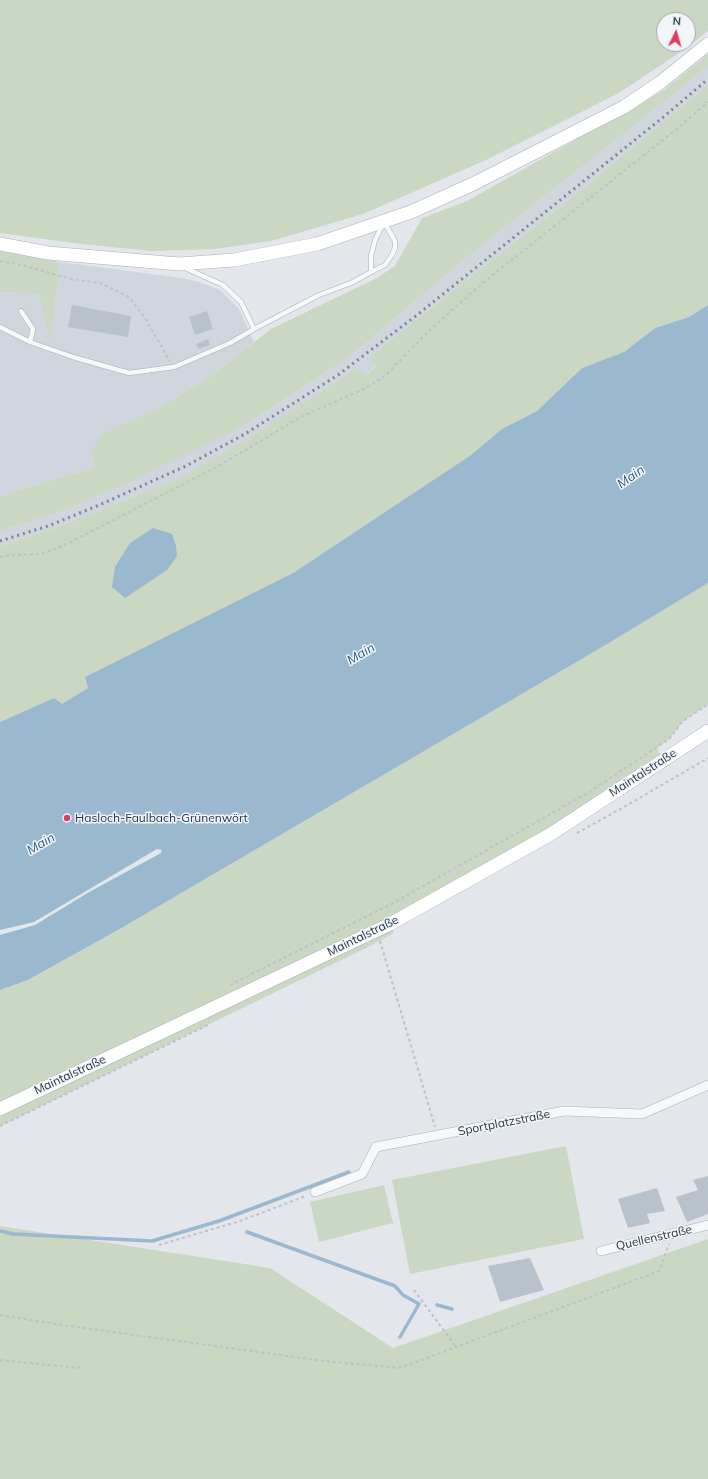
<!DOCTYPE html>
<meta charset="utf-8">
<style>
body{margin:0}
#map{position:relative;width:708px;height:1479px;overflow:hidden;background:#e3e7ec;font-family:Mulish,sans-serif}
canvas{display:block}
.north{position:absolute;left:656px;top:12px;width:40px;height:40px;box-sizing:border-box;background:#f3f6f9;border:1px solid #a2a9b1;border-radius:50%;rotate:5deg;font-size:11px;font-weight:700;line-height:16px;text-align:center;color:#283646}
.north::after{content:'';display:block;margin:auto;width:14px;height:18px;background:#dc3d62;clip-path:polygon(50% 0,100% 100%,50% 72%,0 100%)}
</style>
<div id="map">
<canvas width="708" height="1479"></canvas>
<div class="north">N</div>
</div>
<script>
const c = document.querySelector('canvas').getContext('2d');
c.lineJoin = 'round';
function fill(path, color) { c.fillStyle = color; c.fill(path, 'evenodd'); }
const shape = rows => new Path2D(rows.map(r => 'M' + r).join(''));
function strokePath(path, color, width, dash) { c.strokeStyle = color; c.lineWidth = width; c.lineCap = dash ? 'butt' : 'round'; c.setLineDash(dash || []); c.stroke(path); }
function label(font, color, halo, rows, align = 'center') {
  c.font = font + ' Mulish,sans-serif'; c.lineWidth = 3; c.setLineDash([]); c.textBaseline = 'middle'; c.strokeStyle = halo; c.fillStyle = color; for (const [text, x, y, turn = 0] of rows) {
    c.save(); c.translate(x, y); c.rotate((+turn || 0) * Math.PI / 180); c.textAlign = isNaN(turn) ? turn : align; if (halo) c.strokeText(text, 0, 0); c.fillText(text, 0, 0); c.restore();
  }
}
const built = shape([
 [708,65,708,86,703,91,580,191,369,357,376,366,365,375,171,482,63,525,0,546,0,531,56,513,243,426,349,357,471,254,692,80],
 [60,262,182,278,199,282,220,290,239,309,254,342,208,378,160,407,102,433,95,467,0,496,0,292,39,294,50,341]
]);
const green = shape([
 [0,0,708,0,708,31,688,47,619,93,486,160,363,214,271,241,215,249,152,251,81,244,0,233],
 [664,20,688,20,688,44,664,44],
 [708,54,708,65,692,80,471,254,349,357,243,426,125,484,56,513,0,531,0,496,95,467,91,452,102,433,160,407,208,378,271,329,377,278,395,266,422,218,467,201,664,90],
 [708,86,708,305,689,317,655,328,624,352,582,368,537,411,502,429,471,455,293,573,85,677,88,688,61,705,54,698,0,722,0,546,63,525,171,482,246,440,358,368,365,375,376,367,369,357,580,191],
 [0,251,60,262,50,343,39,294,0,292],
 [708,583,708,704,682,722,670,738,657,748,663,760,390,924,394,933,366,948,0,1126,0,990,28,980,118,930,609,643],
 [566,1146,584,1239,410,1274,392,1180],
 [384,1185,393,1223,319,1242,310,1202],
 [0,1226,270,1268,393,1348,708,1239,708,1479,0,1479]
]);
const water = shape([
 [708,305,708,583,609,643,118,930,28,980,0,990,0,935,35,925,91,891,161,853,162,850,157,849,34,922,0,930,0,722,54,698,62,704,88,688,85,677,293,573,471,455,502,429,537,411,582,368,624,352,655,328,689,317],
 [153,528,172,534,176,546,177,556,167,570,125,598,112,587,115,567,130,543]
]);
const stream = shape([
 [0,1231,13,1234,152,1241,219,1221,349,1172],
 [247,1232,395,1286,403,1295,419,1304,400,1337],
 [437,1305,452,1309]
]);
const building = shape([
 [72,305,131,316,128,337,68,327],
 [207,311,213,329,195,335,189,317],
 [208,339,210,345,198,349,196,344],
 [708,1176,708,1214,687,1222,676,1197,698,1190,693,1180],
 [657,1188,665,1211,647,1214,650,1223,628,1228,618,1199],
 [530,1258,544,1290,500,1302,488,1266]
]);
const path = shape([
 [0,261,22,265,71,279,100,283,129,297,146,320,170,361],
 [0,557,11,555,42,554,65,545,213,469,303,416,366,388,386,375,432,328,484,282,678,128,708,102],
 [577,833,624,807,708,758],
 [380,941,435,1127],
 [230,985,393,903,586,794,656,748,670,738,682,722,708,704],
 [0,1126,210,1024],
 [159,1245,240,1221,306,1196],
 [414,1290,456,1347],
 [0,1315,62,1325,324,1361,400,1368,659,1271,669,1244],
 [0,1360,80,1368]
]);
const lane = shape([
 [183,267,223,285,241,302,254,329],
 [21,311,33,329,30,342],
 [0,327,30,342,73,357,129,373,166,368,174,367,230,343,254,329,319,295,351,283,371,272,385,265,392,255,395,248,395,241,384,222,375,240,371,256,371,272]
]);
const street = shape([
 [315,1192,362,1174,376,1147,564,1111,642,1114,708,1085],
 [601,1251,708,1225]
]);
const secondary = shape([
 [0,244,48,253,179,264,234,260,317,244,411,212,473,184,624,107,661,82,708,44],
 [0,1109,390,924,551,834,708,731]
]);
const rail = shape([
 [0,541,48,526,97,506,186,466,245,434,338,375,417,315,661,119,708,79]
]);
const markers = [
 [67,818,4,"#dc3d62"]
];
const streetNames = [
 ["Maintalstraße",643,773,-33],
 ["Maintalstraße",363,936,-26],
 ["Maintalstraße",70,1075,-25],
 ["Sportplatzstraße",504,1123,-11],
 ["Quellenstraße",654,1238,-13]
];
const poiNames = [
 ["Hasloch-Faulbach-Grünenwört",75,818]
];
const waterNames = [
 ["Main",631,477,-35],
 ["Main",361,654,-31],
 ["Main",41,844,-31]
];
fill(built, '#d0d6de');
fill(green, '#cad7c3');
fill(water, '#9ab9cf');
strokePath(stream, '#9ab9cf', 3.5);
fill(building, '#b9c1cb');
strokePath(lane, '#a7aeb7', 5.5);
strokePath(street, '#a7aeb7', 10);
strokePath(secondary, '#a7aeb7', 14);
strokePath(path, '#bcc2c8', 2, [3, 3]);
strokePath(lane, '#f6f8fa', 4.5);
strokePath(street, '#f6f8fa', 9);
strokePath(secondary, '#fff', 13);
strokePath(rail, '#7a8897', 3, [2, 4]);
for (const [x, y, r, color] of markers) { const dot = new Path2D(); dot.arc(x, y, r, 0, 2 * Math.PI); c.fillStyle = color; c.fill(dot); strokePath(dot, '#f3f6f9', 1.5); }
label('12px', '#283646', '#f3f6f9', streetNames);
label('12px', '#283646', '#f3f6f9', poiNames, 'left');
label('italic 13px', '#2e597f', '#f3f6f9', waterNames);
</script>
